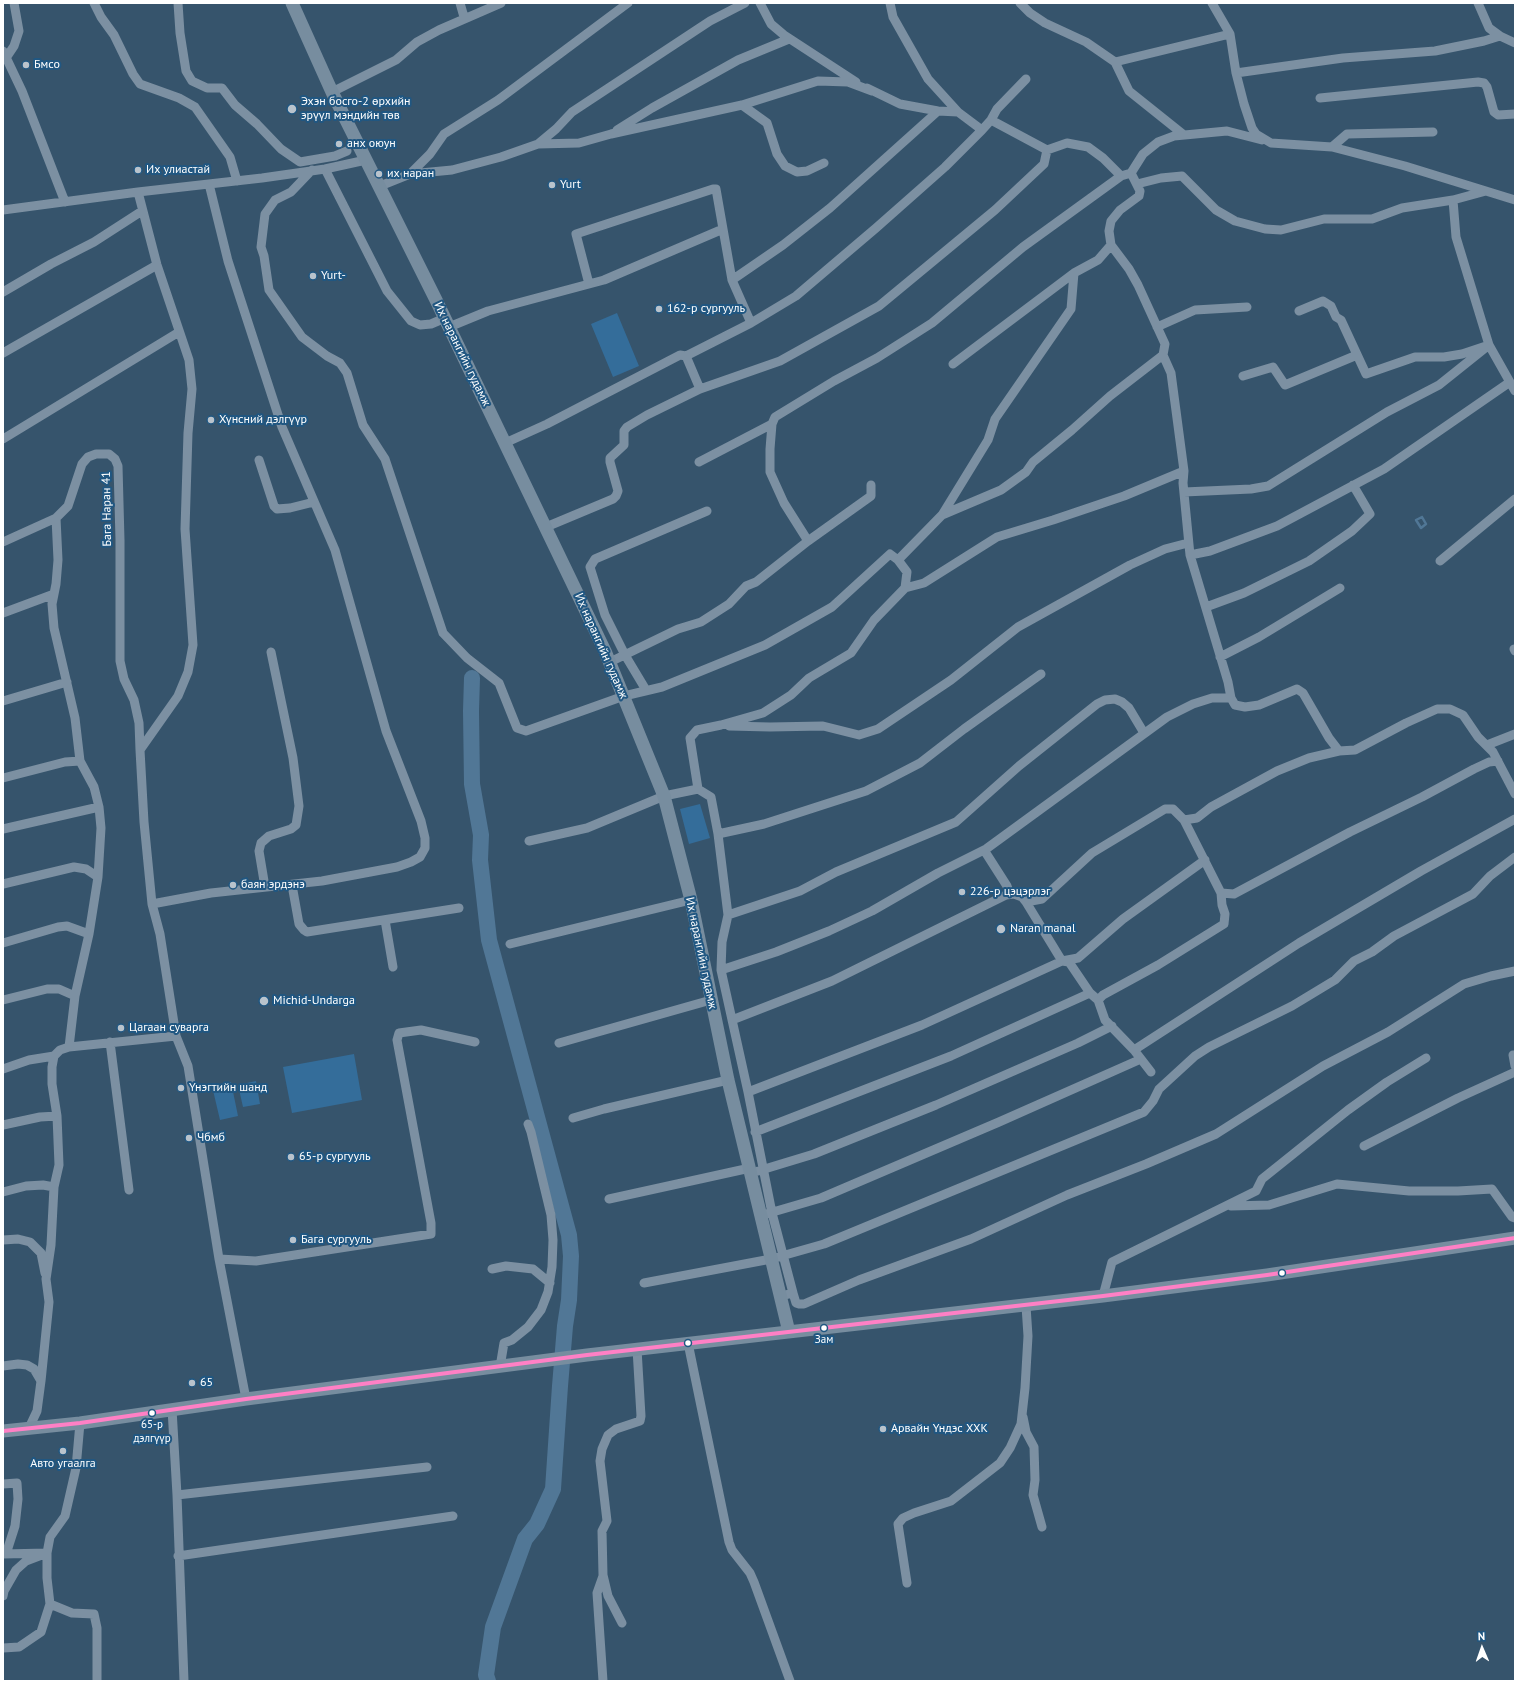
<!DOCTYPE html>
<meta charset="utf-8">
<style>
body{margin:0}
#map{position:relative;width:1518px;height:1684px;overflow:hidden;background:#36546c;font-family:"PT Sans",sans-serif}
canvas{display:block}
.frame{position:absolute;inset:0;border:4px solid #fff;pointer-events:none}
.north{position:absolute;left:1462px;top:1628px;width:40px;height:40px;-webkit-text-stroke:3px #205782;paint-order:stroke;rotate:358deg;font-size:11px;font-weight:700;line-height:16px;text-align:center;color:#fff}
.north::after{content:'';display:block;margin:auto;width:14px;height:18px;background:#fff;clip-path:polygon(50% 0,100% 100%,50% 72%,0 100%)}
</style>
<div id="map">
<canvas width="1518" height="1684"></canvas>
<div class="frame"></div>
<div class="north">N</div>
</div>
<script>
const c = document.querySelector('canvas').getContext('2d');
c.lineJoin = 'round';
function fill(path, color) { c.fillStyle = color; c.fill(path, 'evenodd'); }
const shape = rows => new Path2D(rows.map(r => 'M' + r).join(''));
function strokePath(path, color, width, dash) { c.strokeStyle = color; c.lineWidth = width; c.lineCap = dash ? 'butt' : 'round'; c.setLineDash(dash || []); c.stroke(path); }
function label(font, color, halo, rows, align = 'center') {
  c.font = font + ' "PT Sans",sans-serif'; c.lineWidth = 4; c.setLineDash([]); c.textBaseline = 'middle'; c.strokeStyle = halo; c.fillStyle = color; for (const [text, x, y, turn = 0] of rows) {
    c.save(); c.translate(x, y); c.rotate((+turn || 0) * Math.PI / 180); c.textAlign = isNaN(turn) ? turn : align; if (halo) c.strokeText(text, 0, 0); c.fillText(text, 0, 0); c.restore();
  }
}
const green = shape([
 [617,313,639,366,613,377,591,324],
 [700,804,710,838,689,844,680,809],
 [354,1054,362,1100,292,1113,283,1067],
 [256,1081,260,1104,243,1107,238,1085],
 [231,1082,238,1116,220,1120,212,1086]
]);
const stream = shape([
 [1422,517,1426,524,1421,528,1416,520,1422,517]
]);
const river = shape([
 [472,678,471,711,472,784,481,835,480,860,489,940,569,1235,571,1256,569,1300,565,1326,560,1386,553,1489,537,1524,525,1539,493,1627,486,1675,488,1681]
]);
const minor = shape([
 [94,3,101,17,114,35,133,74,140,84,179,98,195,107,230,157,237,181],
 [178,3,180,33,186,71,192,81,207,88,222,88,235,105,257,124,281,149,300,162,335,156,347,151],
 [460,3,464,17],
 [760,3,771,24,784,35,856,82],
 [1020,3,1030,13,1045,23,1086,42,1115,62,1230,34],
 [1212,3,1230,34,1236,73,1244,104,1252,128,1256,134,1271,143,1332,147,1405,166,1515,200],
 [1478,3,1489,28,1500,36],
 [3,51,22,91,65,202],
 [3,59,6,58,14,46,19,31,14,3],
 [1115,62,1129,91,1184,135],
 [1236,73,1343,58,1435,51,1484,41,1500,36,1515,43],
 [867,88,900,104,938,111,958,112],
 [332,92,396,60,417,42,439,30,501,3],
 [1320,98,1478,82,1484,83,1487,87,1494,112,1498,115,1515,114],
 [742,105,767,123,777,154,785,166,797,172,807,171,824,163],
 [991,120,997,109,1026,79],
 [617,130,652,108,738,60,789,39],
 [538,144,579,143,611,134,742,105,818,81,848,82,872,91],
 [1332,147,1347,134,1433,132],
 [325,169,387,291,411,321,420,325,431,324,445,318],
 [312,170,291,192,275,200,265,214,261,247,264,256,269,290,302,337,327,356,340,363,347,373,363,425,385,459,443,633,467,658,499,683,517,728,526,731,624,696,662,687,765,645,832,607,890,554,898,560],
 [1131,173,1143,154,1158,142,1174,136,1227,131,1262,140],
 [410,174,430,154,444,134,498,100,628,3],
 [1137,184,1161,178,1182,176,1216,210,1235,221,1265,229,1281,230,1324,219,1372,219,1402,208,1453,200],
 [380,186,410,174,452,170,501,157,538,144,556,129,572,112,710,21,745,3],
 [1486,191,1453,200,1456,237,1489,345,1515,391],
 [138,192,157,265,189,360,192,389,188,433,185,529,193,645,188,672,178,696,140,750,144,822,152,904,160,934,176,1036,188,1066,219,1259,246,1399],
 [3,210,138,192,262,178,325,169,366,160],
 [723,229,732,280],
 [1111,245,1129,269,1138,285,1165,344,1163,355,1171,373,1184,471,1183,483,1190,555,1228,682,1231,698,1235,705,1245,707,1259,705,1297,689,1303,693,1329,738,1339,751,1355,750,1406,723,1437,709,1450,709,1463,715,1478,737,1493,752,1515,794],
 [3,292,51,264,94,242,142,211],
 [751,323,732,280,783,245,830,208,938,111],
 [449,327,488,311,589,284,604,280,723,229,716,189,713,189,576,234,589,284],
 [1157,327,1195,310,1247,307],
 [3,353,157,265],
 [686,356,700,389],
 [953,364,1074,273],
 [1243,376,1273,367,1285,385,1357,355],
 [3,439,179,332],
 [505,443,547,424,680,355,686,356,751,323,796,296,876,228,945,167,982,130],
 [259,460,274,506,277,509,290,508,314,502],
 [699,462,772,424],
 [1184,492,1251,489,1268,486,1387,412,1439,385,1489,345,1462,354,1444,357,1415,357,1366,374,1341,320,1336,317,1331,306,1323,301,1299,311],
 [942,515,1001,490,1026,472,1033,462,1072,430,1110,396,1163,355],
 [546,527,613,499,616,496,618,491,610,462,610,458,624,445,624,431,627,427,647,415,700,389,780,361,879,306,995,210,1044,164,1047,150],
 [808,541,871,496,871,485],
 [3,542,56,518],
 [1190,555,1210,551,1277,526,1384,469,1510,382],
 [1440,561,1515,499],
 [905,588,924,583,997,537,1053,520,1124,496,1184,471],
 [1206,607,1244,593,1309,561,1352,531,1370,514,1353,485],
 [3,613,54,594],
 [1514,649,1515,651],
 [1220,657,1259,637,1340,588],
 [610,662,678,629,701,622,729,604,746,586,756,582,808,541,784,503,770,472,770,449,772,424,775,417,834,381,877,358,932,323,1023,247,1121,176],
 [646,690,625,655,605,615,590,567,595,559,707,511],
 [3,701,67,682],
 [729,726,770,727,823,726,859,735,878,729,951,680,1018,627,1130,565,1165,549,1188,543],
 [1487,745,1515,734],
 [140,750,139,723,134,700,124,679,120,661,120,540,118,466,115,459,109,454,96,454,88,457,82,464,68,506,56,518,58,560,56,584,52,604,54,628,75,718,80,761,94,787,99,807,101,828,98,877,89,934,75,996,69,1047,176,1036],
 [3,778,65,762,80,761],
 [698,789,690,738,697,730,721,725,763,713,791,695,809,678,851,653,874,620,905,588,907,572,898,560,942,515,988,440,995,419,1071,309,1074,273,1098,260,1111,245,1109,231,1111,221,1120,210,1139,196,1140,191,1131,173,1121,176,1103,158,1088,147,1067,143,1047,150,991,120,982,130,958,112,928,79,893,17,890,3],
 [1184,820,1221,893,1234,894,1350,832,1422,797,1474,769,1489,762,1498,761],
 [3,829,99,807],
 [718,834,764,824,866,791,920,763,964,729,1041,674],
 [529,841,587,828,664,796,698,789,711,797,718,834,728,915,722,942,721,970,748,1092,772,1213,793,1293],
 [984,850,1007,886,1010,894],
 [3,884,74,867,86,869,98,877],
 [292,885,299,924,304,930,307,932,459,908],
 [265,887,259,851,261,843,269,836,291,829,296,825,299,806,293,758,271,652],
 [1026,902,1062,961,1069,962,1090,993,1098,1000,1105,1020,1134,1050,1151,1072],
 [152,904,211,893,322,881,397,867,411,862,420,857,425,848,425,838,421,821,386,731,335,550,282,427,228,261,209,184],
 [728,915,800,891,836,872,956,822,1019,766,1097,704,1105,700,1115,699,1122,702,1129,708,1144,733],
 [385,920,393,967],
 [3,943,58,927,67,926,89,934],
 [510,944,691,900],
 [721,970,776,952,829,931,872,911,938,873,986,849,1167,717,1193,704,1212,698,1231,698],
 [3,1000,47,989,59,989,75,996],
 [1098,1000,1103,995,1158,965,1224,924,1225,914,1222,905,1221,893],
 [732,1020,832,981,1006,895,1014,894,1022,897,1026,902,1042,899,1092,853,1165,809,1173,809,1184,820,1197,818,1211,807,1277,771,1309,758,1339,751],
 [110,1042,129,1190],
 [559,1043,711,1000],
 [1134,1050,1299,943,1421,871,1515,819],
 [1515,1055,1513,1055,1515,1066],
 [3,1069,29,1060,54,1056],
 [748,1092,922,1025,1062,961,1078,958,1123,919,1205,860],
 [573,1118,604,1109,728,1080],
 [3,1125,40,1117,57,1116],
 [755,1132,951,1056,1090,993],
 [1364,1146,1458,1098,1515,1072],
 [758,1171,814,1154,936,1105,1078,1043,1112,1026],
 [3,1192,26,1186,43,1185,54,1187],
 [609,1199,750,1168],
 [1231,1206,1269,1205,1337,1184,1409,1191,1458,1191,1492,1189,1512,1217,1515,1218],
 [766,1214,821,1198,999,1122,1141,1059],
 [3,1240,18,1239,30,1242,41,1253,45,1273],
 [219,1259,256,1261,431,1234,431,1223,397,1040,399,1033,421,1030,475,1042],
 [492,1269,506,1266,533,1269,550,1283],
 [644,1283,771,1259,824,1244,1144,1112,1153,1101,1159,1089,1195,1056,1209,1047,1292,1006,1335,980,1354,961,1372,952,1394,936,1473,894,1490,876,1515,857],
 [781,1296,793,1293,796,1303,799,1304,804,1304,859,1280,971,1239,1067,1195,1146,1164,1216,1134,1323,1066,1388,1032,1464,984,1491,976,1515,971],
 [1103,1296,1112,1262,1256,1191,1262,1179,1348,1110,1387,1082,1426,1058],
 [688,1343,729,1542,732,1550,750,1573,754,1582,790,1681],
 [3,1366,18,1364,27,1365,34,1369,41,1381],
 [500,1367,504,1343,512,1340,528,1327,541,1310,548,1292,552,1267,553,1240,551,1215,531,1132,528,1124],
 [172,1409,177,1495,184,1681],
 [1023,1417,1026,1432,1034,1447,1035,1480,1033,1495,1042,1527],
 [29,1428,37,1411,41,1381,49,1302,46,1279,51,1245,54,1187,59,1165,57,1116,52,1084,52,1067,54,1056,60,1050,69,1047],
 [3,1484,17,1483,18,1499,15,1526,6,1554],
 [177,1495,427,1467],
 [3,1554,47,1553,47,1578,50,1604,72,1613,94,1614,97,1628,97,1681],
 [178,1556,453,1516],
 [907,1583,898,1524,903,1518,914,1513,951,1501,1000,1463,1010,1448,1021,1424,1025,1388,1028,1336,1026,1306],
 [3,1596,4,1591,16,1570,26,1561,47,1553,50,1537,65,1516,76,1468,80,1423],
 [622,1623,608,1596,603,1575,602,1531,607,1521,600,1461,602,1449,608,1435,616,1429,640,1421,641,1416,637,1349],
 [3,1648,19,1647,41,1632,50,1604],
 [603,1681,597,1593,603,1576]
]);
const secondary = shape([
 [292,3,332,92,436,300,605,651,664,796,691,900,728,1080,789,1332],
 [3,1431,80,1423,246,1399,587,1355,1103,1296,1267,1275,1515,1238]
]);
const bus1 = shape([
 [3,1431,80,1423,246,1399,587,1355,1103,1296,1267,1275,1515,1238]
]);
const markers = [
 [26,65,4,"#b9c3cc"],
 [292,109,5,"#b9c3cc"],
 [339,144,4,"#b9c3cc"],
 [138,170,4,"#b9c3cc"],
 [379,174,4,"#b9c3cc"],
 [552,185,4,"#b9c3cc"],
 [313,276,4,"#b9c3cc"],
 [659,309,4,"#b9c3cc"],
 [211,420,4,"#b9c3cc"],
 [233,885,4,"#b9c3cc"],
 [962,892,4,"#b9c3cc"],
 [1001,929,5,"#b9c3cc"],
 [264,1001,5,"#b9c3cc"],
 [121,1028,4,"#b9c3cc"],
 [181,1088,4,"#b9c3cc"],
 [189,1138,4,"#b9c3cc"],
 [291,1157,4,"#b9c3cc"],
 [293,1240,4,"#b9c3cc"],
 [1282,1273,3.5,"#fff"],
 [824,1328,3.5,"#fff"],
 [688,1343,3.5,"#fff"],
 [192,1383,4,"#b9c3cc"],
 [152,1413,3.5,"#fff"],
 [883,1429,4,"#b9c3cc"],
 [63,1451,4,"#b9c3cc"]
];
const busNames = [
 ["Зам",824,1340],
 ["65-р",152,1425],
 ["дэлгүүр",152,1439]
];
const poiNames = [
 ["Бмсо",34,65],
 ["Эхэн босго-2 өрхийн",301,102],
 ["эрүүл мэндийн төв",301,116],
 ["анх оюун",347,144],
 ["Их улиастай",146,170],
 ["их наран",387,174],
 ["Yurt",560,185],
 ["Yurt-",321,276],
 ["162-р сургууль",667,309],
 ["Хүнсний дэлгүүр",219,420],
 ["баян эрдэнэ",241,885],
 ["226-р цэцэрлэг",970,892],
 ["Naran manal",1010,929],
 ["Michid-Undarga",273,1001],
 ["Цагаан суварга",129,1028],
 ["Үнэгтийн шанд",189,1088],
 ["Чбмб",197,1138],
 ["65-р сургууль",299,1157],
 ["Бага сургууль",301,1240],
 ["65",200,1383],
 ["Арвайн Үндэс ХХК",891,1429],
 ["Авто угаалга",63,1464,"center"]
];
const streetNames = [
 ["Их нарангийн гудамж",462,354,64],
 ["Бага Наран 41",107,509,-91],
 ["Их нарангийн гудамж",601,646,66],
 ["Их нарангийн гудамж",701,953,78]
];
fill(green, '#346d9a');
strokePath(stream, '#517796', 2.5);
strokePath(river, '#517796', 16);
strokePath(minor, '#7c90a2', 9);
strokePath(secondary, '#778d9f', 13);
strokePath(bus1, '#ff80c5', 4);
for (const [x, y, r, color] of markers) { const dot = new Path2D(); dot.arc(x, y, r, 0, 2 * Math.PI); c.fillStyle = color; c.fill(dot); strokePath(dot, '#205782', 1.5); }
label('11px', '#fff', '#205782', busNames);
label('12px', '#fff', '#205782', poiNames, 'left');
label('12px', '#fff', '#205782', streetNames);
</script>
